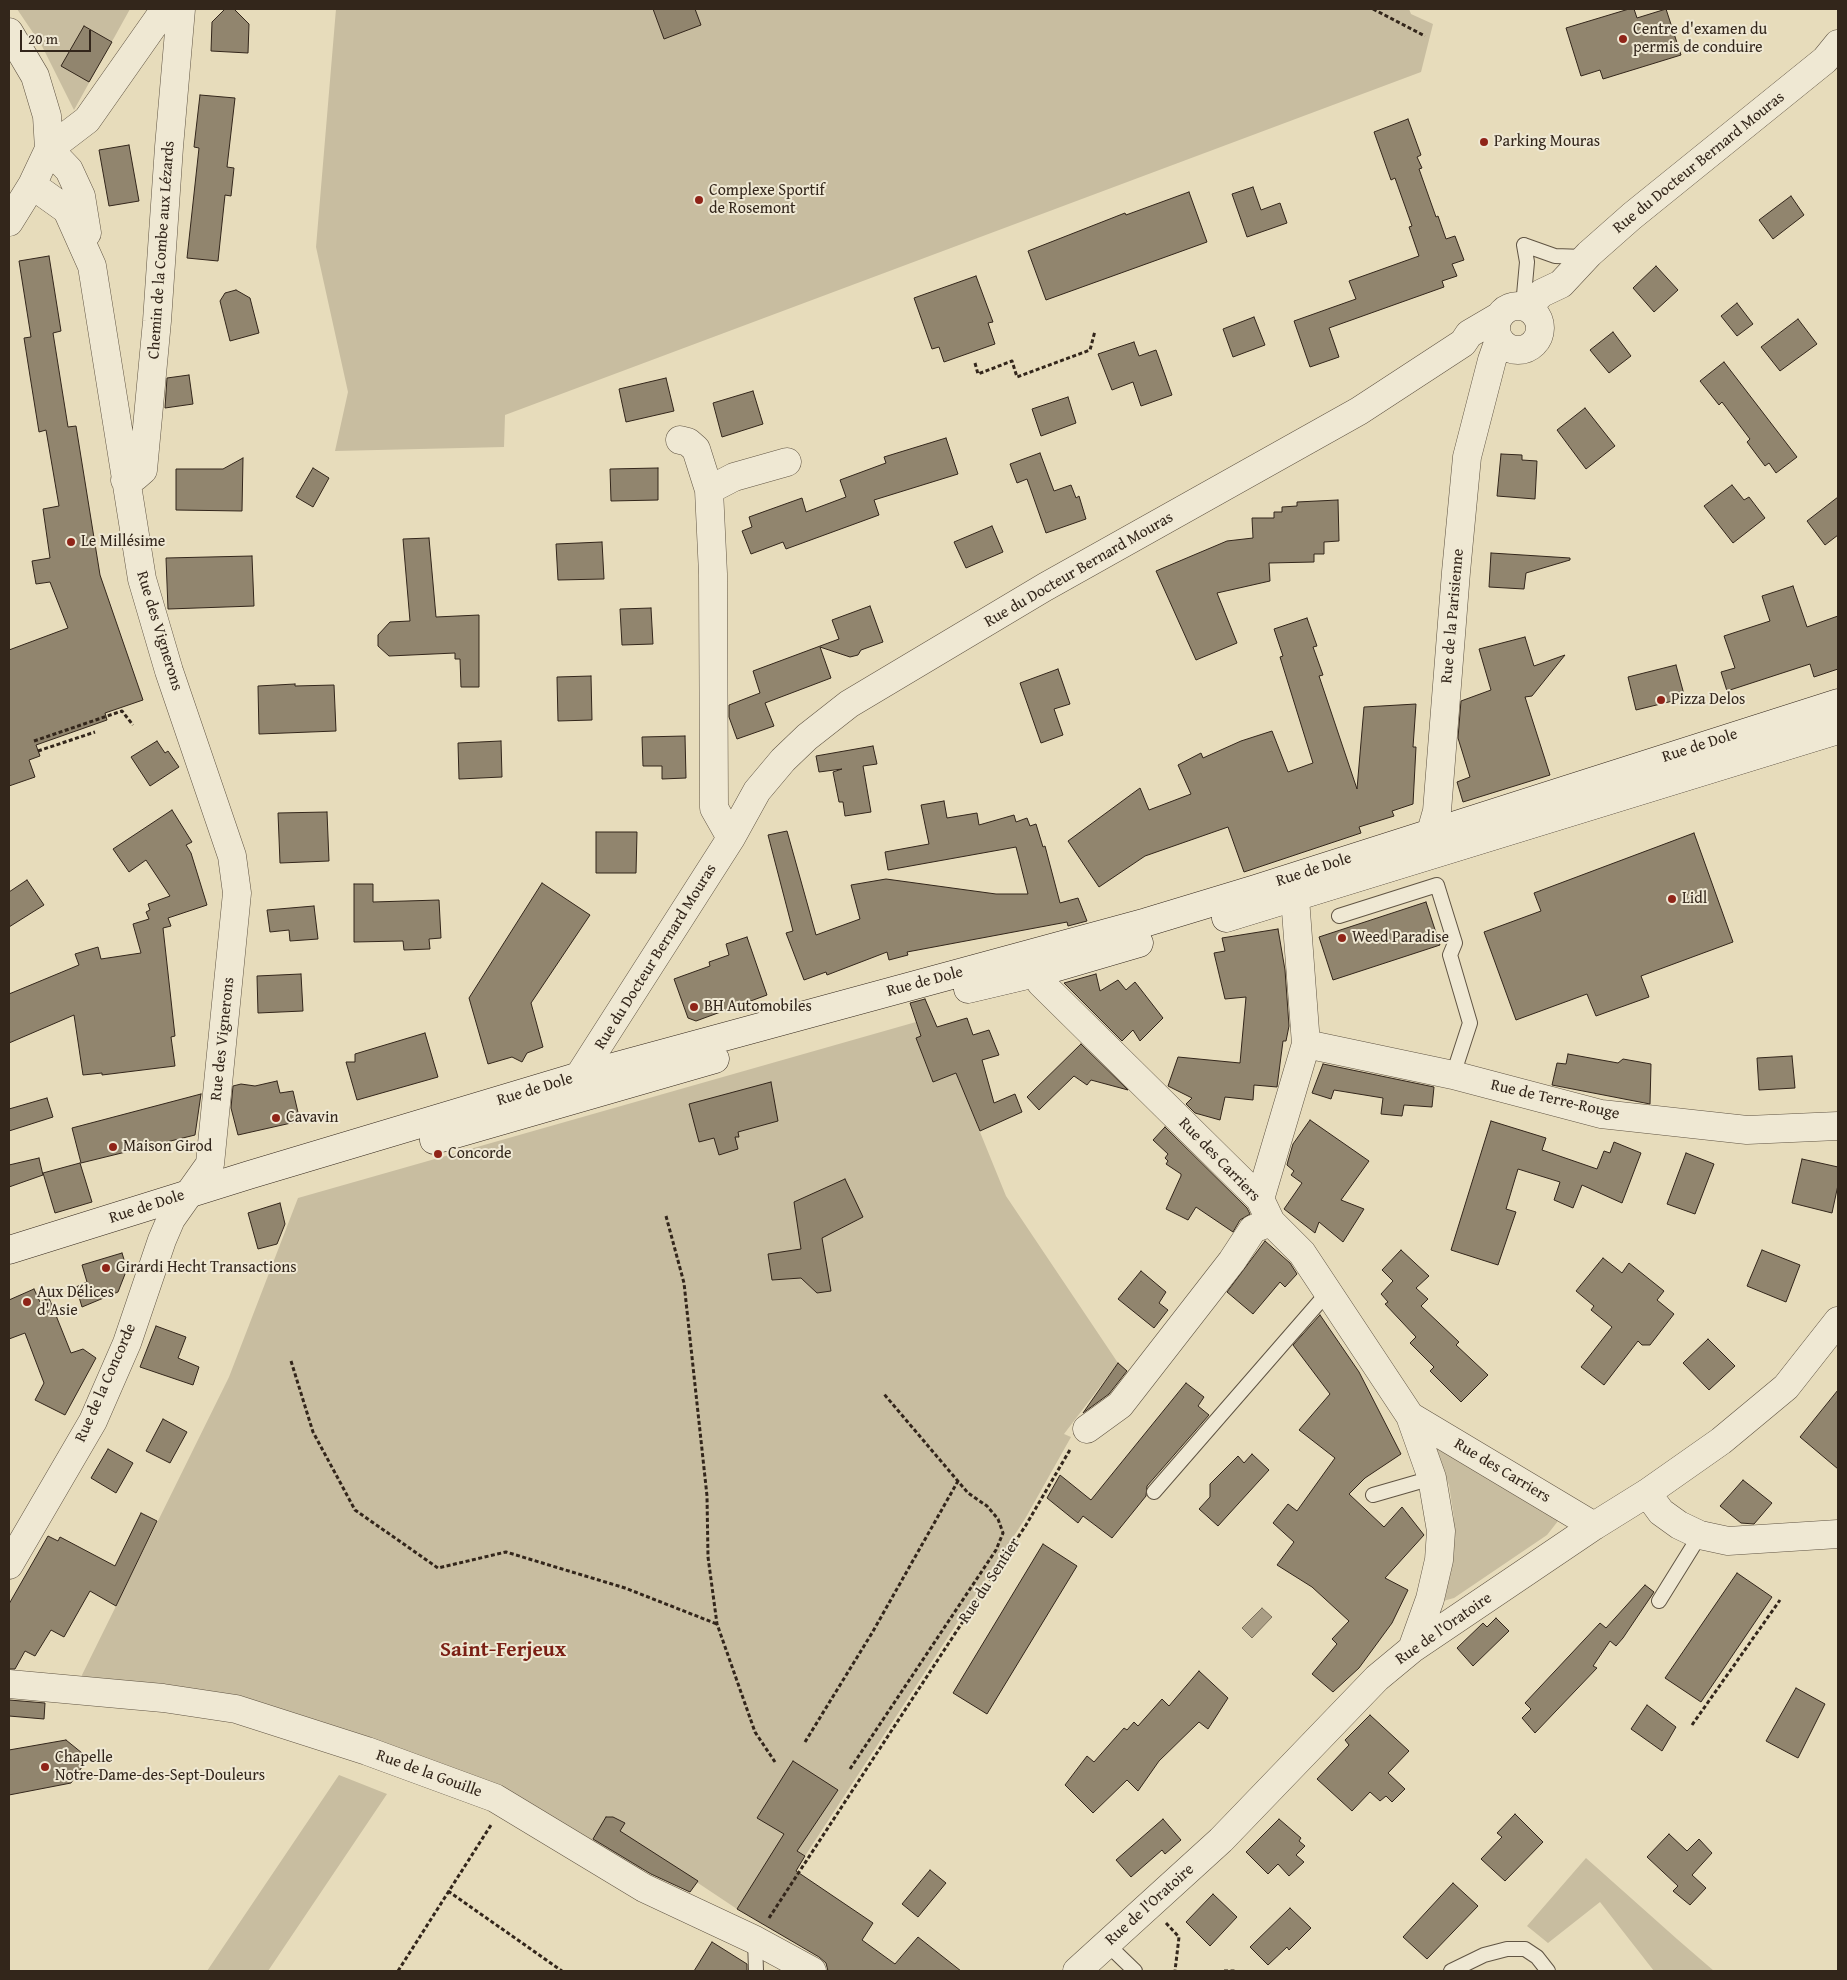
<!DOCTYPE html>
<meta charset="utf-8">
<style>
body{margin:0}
#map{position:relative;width:1847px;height:1980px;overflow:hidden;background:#e7dcbb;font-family:"Gentium Book Plus",serif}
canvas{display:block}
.frame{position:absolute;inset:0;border:10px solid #33261b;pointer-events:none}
.scale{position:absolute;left:20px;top:30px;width:71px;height:22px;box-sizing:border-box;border:2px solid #33261b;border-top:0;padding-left:6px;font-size:15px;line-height:18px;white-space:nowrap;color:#33261b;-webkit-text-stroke:4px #efe8d3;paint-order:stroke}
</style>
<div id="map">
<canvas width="1847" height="1980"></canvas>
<div class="frame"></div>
<div class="scale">20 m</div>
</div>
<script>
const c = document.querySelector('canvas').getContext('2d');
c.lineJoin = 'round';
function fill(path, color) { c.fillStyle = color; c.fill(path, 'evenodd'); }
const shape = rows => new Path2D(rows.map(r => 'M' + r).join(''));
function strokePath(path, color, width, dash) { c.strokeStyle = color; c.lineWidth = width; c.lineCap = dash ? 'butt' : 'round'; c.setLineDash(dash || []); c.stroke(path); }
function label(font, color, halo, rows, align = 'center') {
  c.font = font + ' "Gentium Book Plus",serif'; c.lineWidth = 4; c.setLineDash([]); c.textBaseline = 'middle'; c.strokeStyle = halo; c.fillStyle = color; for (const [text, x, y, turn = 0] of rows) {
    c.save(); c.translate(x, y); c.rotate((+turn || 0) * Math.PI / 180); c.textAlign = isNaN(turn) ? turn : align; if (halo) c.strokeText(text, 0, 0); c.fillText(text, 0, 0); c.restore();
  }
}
const green = shape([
 [17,9,130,9,74,110,42,46],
 [336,9,1409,9,1411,14,1433,24,1421,72,505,415,504,447,335,451,348,392,316,247],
 [916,1022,921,1036,916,1038,933,1082,956,1073,1006,1196,1118,1363,1064,1434,1071,1437,1025,1519,805,1856,793,1848,780,1867,768,1860,737,1909,653,1853,638,1876,494,1788,80,1679,229,1377,298,1198],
 [1432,1439,1558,1519,1558,1521,1547,1535,1454,1598,1443,1601,1454,1551,1454,1518,1449,1485],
 [339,1775,387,1794,268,1971,207,1971],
 [1586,1858,1677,1939,1714,1971,1654,1971,1600,1902,1548,1943,1527,1926]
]);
const water = shape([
 [1262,1608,1272,1617,1252,1638,1242,1628,1262,1608]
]);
const building = shape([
 [225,9,234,9,249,24,248,53,211,51,212,22,225,9],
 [653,9,695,9,701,25,664,39,653,9],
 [1629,9,1634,9,1637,18,1666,9,1681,55,1603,79,1600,70,1581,76,1566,28,1629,9],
 [84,26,112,42,89,82,61,66,84,26],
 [200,95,235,98,227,167,234,168,231,196,225,195,218,261,187,258,199,148,194,147,200,95],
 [1408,119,1421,155,1417,157,1422,168,1419,169,1436,217,1438,216,1446,239,1455,236,1464,260,1452,264,1457,276,1442,281,1444,287,1329,328,1339,357,1310,367,1294,321,1356,299,1349,281,1419,256,1409,227,1412,226,1395,178,1391,180,1374,132,1408,119],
 [129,145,139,201,109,206,99,150,129,145],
 [1253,187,1261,210,1280,203,1287,223,1247,237,1232,194,1253,187],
 [1189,192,1207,242,1046,300,1028,251,1125,213,1126,215,1189,192],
 [1791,196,1804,215,1773,239,1759,220,1791,196],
 [49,256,61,331,53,333,68,427,76,426,100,575,143,700,105,713,107,720,36,745,40,756,29,760,35,777,9,786,9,650,68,628,50,582,36,584,32,561,50,558,43,509,59,506,46,430,39,432,30,376,24,338,31,337,19,261,49,256],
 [1656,266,1678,290,1654,312,1633,288,1656,266],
 [976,276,993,322,988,323,995,344,944,362,939,347,932,349,914,298,976,276],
 [236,290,250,298,259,333,230,341,220,301,225,293,236,290],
 [1737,303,1753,324,1737,336,1721,316,1737,303],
 [1254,317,1265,345,1233,357,1223,329,1254,317],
 [1798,319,1817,344,1780,371,1761,347,1798,319],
 [1613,332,1631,356,1609,373,1590,350,1613,332],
 [1134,342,1139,356,1156,350,1172,395,1141,406,1133,382,1112,390,1098,354,1134,342],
 [1724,362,1797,457,1776,473,1769,463,1765,466,1747,442,1750,439,1722,402,1719,405,1700,381,1724,362],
 [189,375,193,404,165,408,167,378,189,375],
 [666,378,674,411,626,422,619,389,666,378],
 [753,391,763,424,722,437,713,403,753,391],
 [1068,397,1076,423,1041,436,1032,409,1068,397],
 [1585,408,1615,446,1586,469,1557,430,1585,408],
 [946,438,958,474,874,500,879,515,786,549,783,542,751,554,742,531,752,527,749,517,802,498,806,512,846,497,840,480,886,463,884,457,946,438],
 [1040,453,1054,491,1071,485,1076,498,1079,496,1086,519,1046,533,1027,479,1017,483,1010,464,1040,453],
 [1501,454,1522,455,1522,460,1537,461,1535,499,1497,496,1501,454],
 [243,458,242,511,176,510,176,469,223,469,243,458],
 [313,468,329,478,313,507,296,497,313,468],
 [658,468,658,500,611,501,610,469,658,468],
 [1732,485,1744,500,1749,497,1765,518,1733,543,1704,506,1732,485],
 [1838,497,1838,535,1825,545,1807,521,1838,497],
 [1338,500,1339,541,1324,542,1324,554,1314,554,1314,562,1269,563,1270,581,1217,593,1237,643,1196,660,1156,571,1227,541,1253,538,1252,518,1274,518,1274,512,1282,512,1282,507,1297,506,1297,502,1338,500],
 [992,526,1003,552,966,568,954,542,992,526],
 [429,538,436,617,479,615,479,687,461,687,460,659,455,659,455,653,389,656,378,646,378,635,390,622,410,621,403,539,429,538],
 [602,542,604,579,558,580,556,544,602,542],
 [1491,553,1570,558,1570,560,1526,573,1524,589,1489,587,1491,553],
 [252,556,254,606,168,609,166,558,252,556],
 [1793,586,1807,627,1838,616,1838,669,1814,677,1810,664,1727,691,1721,672,1735,668,1724,636,1770,621,1762,596,1793,586],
 [870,606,883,642,861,650,858,655,850,657,820,647,831,678,765,703,774,726,737,739,729,717,729,705,760,693,753,671,839,639,832,620,870,606],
 [651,608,653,644,622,645,620,609,651,608],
 [1307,618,1317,646,1313,647,1323,675,1319,676,1357,789,1364,707,1416,704,1413,747,1416,747,1413,804,1392,811,1394,816,1359,827,1361,833,1244,872,1228,827,1145,856,1099,887,1068,841,1140,788,1149,810,1191,794,1178,765,1201,753,1203,758,1241,741,1272,731,1288,772,1313,763,1280,657,1283,656,1274,629,1307,618],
 [1525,637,1534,666,1565,655,1532,696,1525,697,1550,775,1463,802,1457,782,1470,777,1458,738,1461,701,1491,690,1479,649,1525,637],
 [1676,665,1685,698,1636,710,1628,677,1676,665],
 [1058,669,1070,704,1054,709,1063,735,1041,743,1020,683,1058,669],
 [591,676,592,720,558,721,557,677,591,676],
 [295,684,295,686,334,685,336,731,259,734,258,686,295,684],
 [685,736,686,778,662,779,662,766,643,766,642,737,685,736],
 [157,741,165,753,168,751,179,767,150,786,131,757,157,741],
 [501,741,502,777,459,779,458,743,501,741],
 [873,746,877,764,863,766,871,812,845,816,843,802,839,802,833,772,842,769,819,772,816,756,873,746],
 [944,801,947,818,977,813,979,825,1014,815,1016,822,1027,818,1030,826,1036,824,1043,847,1045,846,1060,903,1078,898,1087,921,1068,926,1067,922,907,952,908,955,889,960,887,952,827,975,826,972,804,980,786,933,793,931,768,835,787,831,816,935,860,919,851,885,886,879,996,894,1028,894,1016,847,888,870,885,852,929,844,921,805,944,801],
 [172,810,192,842,186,845,191,853,207,905,168,918,171,926,163,928,175,1036,171,1037,175,1066,102,1075,102,1073,83,1075,74,1015,9,1043,9,994,79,965,75,954,98,947,101,959,141,953,133,924,149,919,146,912,150,910,148,904,170,896,146,860,129,872,113,849,172,810],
 [327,812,329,861,280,863,278,813,327,812],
 [596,832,637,832,636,873,596,873,596,832],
 [1694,833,1733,942,1641,976,1649,997,1596,1016,1587,994,1516,1020,1484,932,1541,911,1534,893,1694,833],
 [27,880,44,905,9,927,9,892,27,880],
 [542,883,590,915,531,1003,543,1047,527,1053,522,1062,512,1057,488,1064,469,998,542,883],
 [354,884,373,884,373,902,439,900,441,938,429,939,430,949,404,950,403,941,354,942,354,884],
 [1426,902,1440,945,1333,980,1319,937,1426,902],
 [314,906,318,939,290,941,289,930,270,932,267,910,314,906],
 [1278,929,1285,970,1289,1026,1286,1041,1283,1041,1277,1087,1254,1085,1253,1100,1225,1097,1220,1120,1195,1113,1186,1104,1192,1098,1168,1086,1178,1057,1240,1063,1246,997,1225,999,1214,953,1225,951,1222,938,1278,929],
 [747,937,767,995,696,1021,688,1018,674,979,710,966,709,962,729,955,726,944,747,937],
 [301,974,303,1011,258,1013,257,976,301,974],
 [1096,974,1100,991,1118,980,1126,990,1135,982,1163,1018,1140,1041,1133,1030,1122,1041,1064,983,1096,974],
 [925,999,937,1027,967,1018,973,1035,989,1030,999,1055,982,1060,994,1103,1015,1094,1022,1112,980,1131,956,1073,933,1082,916,1038,921,1036,910,1003,925,999],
 [425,1033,438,1077,357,1100,346,1062,355,1062,355,1054,425,1033],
 [1081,1044,1128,1090,1091,1080,1087,1085,1074,1076,1039,1110,1027,1097,1081,1044],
 [1568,1054,1618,1063,1623,1059,1651,1064,1650,1104,1552,1085,1557,1063,1566,1064,1568,1054],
 [1792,1056,1795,1088,1759,1090,1757,1058,1792,1056],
 [1323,1064,1434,1087,1432,1107,1404,1105,1402,1116,1381,1114,1383,1098,1334,1090,1331,1099,1312,1093,1323,1064],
 [277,1081,280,1093,293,1091,300,1121,238,1135,231,1108,233,1086,241,1084,255,1086,277,1081],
 [771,1082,778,1121,738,1132,739,1137,735,1137,738,1149,719,1155,714,1138,699,1142,689,1104,771,1082],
 [201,1094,195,1135,81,1163,72,1128,201,1094],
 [47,1098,53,1117,9,1131,9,1109,47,1098],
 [1310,1120,1369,1161,1341,1200,1364,1209,1343,1242,1319,1222,1315,1233,1284,1209,1302,1183,1291,1175,1294,1171,1287,1165,1288,1161,1293,1144,1310,1120],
 [1491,1121,1546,1138,1542,1150,1597,1169,1604,1151,1610,1153,1614,1142,1641,1153,1622,1203,1582,1185,1573,1208,1554,1200,1560,1182,1518,1169,1506,1209,1516,1212,1498,1265,1451,1250,1491,1121],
 [1165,1127,1247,1208,1250,1214,1240,1220,1233,1232,1196,1207,1188,1220,1166,1209,1181,1176,1181,1174,1166,1164,1168,1161,1165,1158,1168,1154,1153,1140,1165,1127],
 [1686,1153,1714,1164,1695,1214,1667,1204,1686,1153],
 [39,1158,43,1175,9,1187,9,1165,39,1158],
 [1802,1159,1838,1167,1838,1185,1832,1213,1792,1203,1802,1159],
 [80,1163,92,1202,55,1213,43,1173,80,1163],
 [845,1179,863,1217,822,1238,831,1291,817,1293,801,1278,772,1280,768,1254,801,1249,794,1202,845,1179],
 [280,1203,285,1224,277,1244,258,1249,248,1213,280,1203],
 [1265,1241,1290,1263,1297,1274,1285,1287,1280,1282,1253,1314,1227,1292,1265,1241],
 [1401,1250,1429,1276,1416,1288,1428,1299,1421,1306,1459,1342,1456,1345,1488,1375,1461,1402,1430,1371,1434,1367,1410,1343,1416,1337,1385,1304,1388,1302,1381,1294,1393,1281,1382,1270,1401,1250],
 [1762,1250,1800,1265,1786,1302,1747,1286,1762,1250],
 [122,1253,127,1269,118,1292,82,1307,76,1287,87,1282,82,1265,122,1253],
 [1603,1258,1622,1273,1629,1263,1664,1291,1657,1300,1674,1314,1650,1345,1642,1345,1638,1341,1604,1385,1581,1367,1612,1327,1591,1310,1594,1306,1576,1291,1603,1258],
 [1141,1271,1166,1292,1159,1303,1168,1310,1154,1328,1118,1299,1141,1271],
 [34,1289,40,1302,49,1298,71,1353,83,1349,96,1358,65,1415,35,1400,44,1383,25,1333,9,1339,9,1300,34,1289],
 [1320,1315,1359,1372,1401,1454,1365,1478,1349,1494,1384,1527,1402,1507,1424,1535,1385,1578,1408,1590,1392,1623,1359,1668,1333,1692,1312,1674,1337,1644,1332,1639,1349,1621,1312,1587,1277,1565,1294,1542,1273,1523,1288,1504,1297,1511,1335,1458,1299,1430,1330,1394,1293,1345,1320,1315],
 [156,1326,186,1337,178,1358,199,1367,193,1385,140,1367,156,1326],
 [1708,1339,1735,1366,1709,1390,1683,1363,1708,1339],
 [1118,1363,1127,1371,1109,1394,1083,1413,1118,1363],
 [1186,1383,1204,1397,1198,1406,1209,1415,1147,1486,1146,1496,1112,1538,1083,1516,1078,1523,1047,1498,1060,1475,1091,1500,1186,1383],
 [1838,1390,1838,1469,1800,1437,1838,1390],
 [163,1419,187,1432,170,1463,146,1451,163,1419],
 [108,1449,133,1463,116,1493,91,1478,108,1449],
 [1252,1454,1269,1470,1218,1526,1199,1509,1210,1497,1210,1484,1238,1456,1244,1463,1252,1454],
 [1743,1480,1772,1503,1754,1524,1741,1523,1720,1506,1743,1480],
 [141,1513,157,1521,116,1606,90,1591,64,1637,51,1630,35,1656,25,1651,15,1669,9,1669,9,1604,48,1536,58,1541,60,1537,115,1566,141,1513],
 [1043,1544,1077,1566,987,1714,953,1693,1043,1544],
 [1737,1573,1772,1597,1701,1702,1665,1678,1737,1573],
 [1645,1585,1654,1592,1623,1638,1616,1646,1610,1641,1593,1666,1597,1668,1535,1733,1522,1718,1531,1709,1525,1703,1600,1623,1606,1628,1645,1585],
 [1496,1618,1509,1631,1473,1666,1457,1648,1483,1623,1487,1627,1496,1618],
 [1199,1671,1228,1698,1208,1729,1199,1722,1159,1761,1138,1791,1127,1780,1093,1813,1065,1785,1087,1756,1094,1762,1124,1728,1127,1730,1134,1722,1138,1726,1162,1699,1169,1706,1199,1671],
 [1796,1688,1825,1704,1798,1758,1766,1741,1796,1688],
 [9,1700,45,1703,44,1719,9,1716,9,1700],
 [1647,1705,1676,1727,1662,1751,1631,1729,1647,1705],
 [1370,1715,1409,1751,1388,1773,1405,1789,1392,1802,1386,1796,1380,1801,1370,1792,1352,1811,1317,1779,1349,1745,1345,1740,1370,1715],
 [66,1740,82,1753,84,1764,71,1783,9,1795,9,1750,66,1740],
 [793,1761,838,1790,797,1851,805,1856,796,1871,873,1923,862,1940,895,1964,918,1937,961,1971,828,1971,826,1963,819,1957,737,1909,784,1834,757,1818,793,1761],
 [1515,1814,1543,1842,1505,1881,1481,1859,1502,1837,1497,1833,1515,1814],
 [606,1817,613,1817,625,1823,620,1831,698,1881,690,1892,651,1874,593,1839,606,1817],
 [1163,1819,1181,1840,1165,1854,1162,1850,1131,1877,1116,1860,1163,1819],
 [1279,1819,1301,1838,1299,1841,1305,1846,1296,1855,1304,1862,1289,1876,1278,1864,1268,1874,1246,1852,1279,1819],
 [1669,1834,1687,1851,1699,1839,1712,1853,1692,1875,1706,1888,1690,1905,1673,1891,1678,1886,1647,1857,1669,1834],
 [930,1870,946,1883,918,1917,902,1904,930,1870],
 [1453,1883,1478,1906,1427,1959,1403,1937,1453,1883],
 [1213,1894,1237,1917,1210,1946,1186,1922,1213,1894],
 [1290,1908,1311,1928,1289,1950,1287,1947,1268,1965,1250,1947,1290,1908],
 [712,1942,747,1964,747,1971,694,1971,712,1942]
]);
const path = shape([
 [1373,9,1425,36],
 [975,363,978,374,1012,361,1017,377,1090,350,1095,331],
 [34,741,122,711,133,725],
 [38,751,95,732],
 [666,1216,684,1283,707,1496,708,1557,717,1624,755,1732,775,1762],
 [291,1361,313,1432,355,1510,438,1568,506,1552,625,1588,717,1624],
 [1692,1725,1780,1600],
 [805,1742,872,1633,958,1481],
 [850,1769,996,1550,1003,1533,998,1519,987,1506,968,1493,884,1394],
 [448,1891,562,1971],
 [769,1918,1026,1525,1071,1448],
 [1166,1923,1179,1937,1175,1971],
 [398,1971,491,1825],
 [1224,1971,1235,1971]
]);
const lane = shape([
 [1524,245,1555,256,1584,257],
 [1523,306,1527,262,1524,245],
 [1339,916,1437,885,1455,943,1450,955,1470,1023,1453,1075],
 [1154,1492,1328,1292],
 [1373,1495,1432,1478],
 [1659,1601,1700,1535],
 [755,1940,756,1971],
 [1107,1944,1135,1971],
 [1451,1971,1484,1955,1507,1949,1525,1949,1537,1957,1548,1971]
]);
const street = shape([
 [9,32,35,76,47,116,49,149,32,185,9,222],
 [87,233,81,196,69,170,49,149,87,120,165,9],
 '1496 328a22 22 0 1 1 44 0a22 22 0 1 1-44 0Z',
 [1527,307,1542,293,1561,284,1589,254,1632,216,1825,60,1838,44],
 [680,440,688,442,696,449,709,490,713,574,714,808,731,838],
 [125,480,135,477,143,470,157,321,169,147,181,9],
 [709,490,734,477,787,462],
 [1416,848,1422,846,1431,832,1437,811,1456,572,1467,457,1492,360,1499,340],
 [1054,957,1049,958,1040,967,1041,983,1260,1199,1271,1222,1302,1253,1410,1416],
 [1306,1044,1453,1075,1601,1114,1747,1130,1838,1126],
 [570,1090,731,838,757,791,783,760,807,737,849,704,1045,587,1359,411,1463,343,1469,334,1498,317],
 [1260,1199,1306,1044,1295,898,1296,887,1308,883],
 [1087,1429,1120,1405,1232,1261,1253,1229,1271,1222],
 [1647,1493,1661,1512,1679,1525,1700,1535,1728,1541,1838,1534],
 [9,1565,93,1421,127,1343,162,1240,171,1219,210,1164,237,893,232,856,169,671,142,579,92,266,67,210,32,185],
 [1412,1649,1430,1599,1439,1560,1441,1531,1432,1478,1410,1416,1594,1526],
 [9,1684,163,1698,236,1709,367,1751,495,1798,644,1888,755,1940,812,1971],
 [1077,1971,1221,1840,1377,1678,1412,1649,1594,1526,1647,1493,1721,1441,1786,1387,1838,1321]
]);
const secondary = shape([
 [1226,918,1838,730],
 [968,989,1040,972,1139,943],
 [434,1140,715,1059],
 [9,1250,249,1175,580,1076,1147,922,1256,889,1838,703]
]);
const markers = [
 [1623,39,5,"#8f2418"],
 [1484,142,5,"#8f2418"],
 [699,200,5,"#8f2418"],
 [71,542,5,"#8f2418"],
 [1661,700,5,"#8f2418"],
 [1672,899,5,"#8f2418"],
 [1342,938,5,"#8f2418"],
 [694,1007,5,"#8f2418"],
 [276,1118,5,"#8f2418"],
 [113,1147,5,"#8f2418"],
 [438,1154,5,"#8f2418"],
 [106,1268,5,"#8f2418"],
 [27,1302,5,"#8f2418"],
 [45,1767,5,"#8f2418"]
];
const poiNames = [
 ["Centre d'examen du",1633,30],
 ["permis de conduire",1633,48],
 ["Parking Mouras",1494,142],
 ["Complexe Sportif",709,191],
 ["de Rosemont",709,209],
 ["Le Millésime",81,542],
 ["Pizza Delos",1671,700],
 ["Lidl",1682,899],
 ["Weed Paradise",1352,938],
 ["BH Automobiles",704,1007],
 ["Cavavin",286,1118],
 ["Maison Girod",123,1147],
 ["Concorde",448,1154],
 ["Girardi Hecht Transactions",116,1268],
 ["Aux Délices",37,1293],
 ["d'Asie",37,1311],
 ["Chapelle",55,1758],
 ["Notre-Dame-des-Sept-Douleurs",55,1776]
];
const streetNames = [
 ["Rue du Docteur Bernard Mouras",1699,163,-39],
 ["Chemin de la Combe aux Lézards",162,250,-86],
 ["Rue du Docteur Bernard Mouras",1079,570,-30],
 ["Rue de la Parisienne",1453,616,-85],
 ["Rue des Vignerons",159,631,73],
 ["Rue de Dole",1700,746,-18],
 ["Rue de Dole",1314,870,-18],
 ["Rue du Docteur Bernard Mouras",656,957,-58],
 ["Rue de Dole",925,982,-15],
 ["Rue des Vignerons",223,1039,-84],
 ["Rue de Dole",535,1090,-17],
 ["Rue de Terre-Rouge",1555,1100,13],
 ["Rue des Carriers",1219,1160,46],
 ["Rue de Dole",147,1207,-18],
 ["Rue de la Concorde",106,1383,-66],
 ["Rue des Carriers",1502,1471,31],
 ["Rue du Sentier",990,1581,-57],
 ["Rue de l'Oratoire",1444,1629,-35],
 ["Rue de la Gouille",429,1774,20],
 ["Rue de l'Oratoire",1150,1905,-42]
];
const districtNames = [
 ["Saint-Ferjeux",503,1651]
];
fill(green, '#c8bda0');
fill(water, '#aa9e85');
strokePath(water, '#7a6e5b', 1);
fill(building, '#91856e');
strokePath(building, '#33261b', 1);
strokePath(lane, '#605443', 16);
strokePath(street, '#605443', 29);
strokePath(secondary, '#33261b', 29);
strokePath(path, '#33261b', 3, [4, 2.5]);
strokePath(lane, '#efe8d3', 14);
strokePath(street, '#efe8d3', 28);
strokePath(secondary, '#efe8d3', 28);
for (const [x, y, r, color] of markers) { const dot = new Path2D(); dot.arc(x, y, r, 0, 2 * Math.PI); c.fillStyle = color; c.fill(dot); strokePath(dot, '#efe8d3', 2); }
label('16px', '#33261b', '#efe8d3', poiNames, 'left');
label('16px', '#33261b', '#efe8d3', streetNames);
label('bold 21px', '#7a1f14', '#efe8d3', districtNames);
</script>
